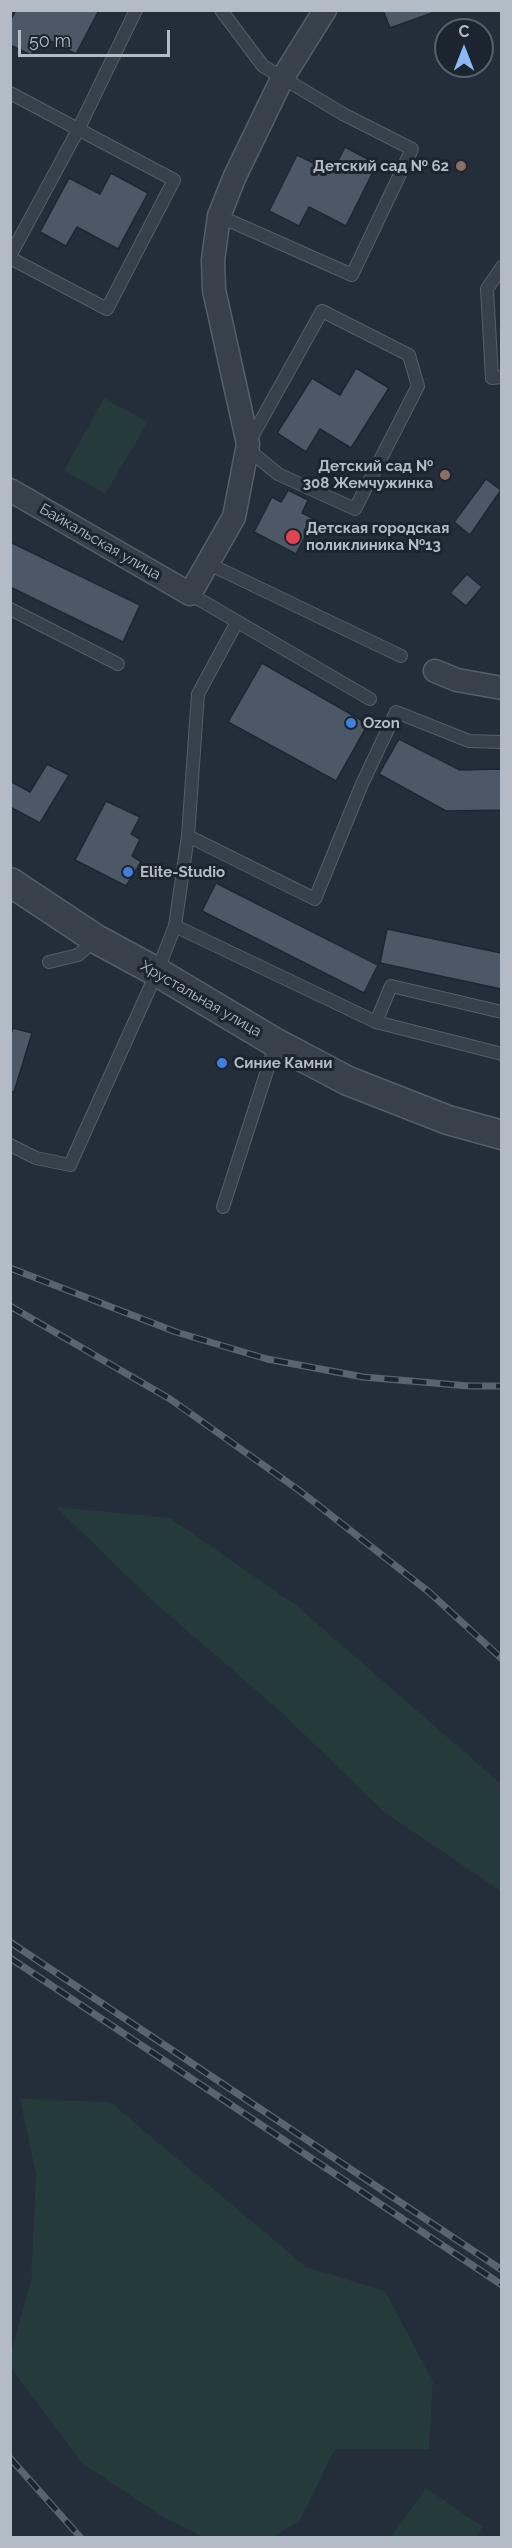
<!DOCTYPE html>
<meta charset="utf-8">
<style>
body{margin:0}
#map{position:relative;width:512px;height:2548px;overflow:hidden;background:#242e3a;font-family:Raleway,sans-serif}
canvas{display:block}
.frame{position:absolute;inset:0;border:12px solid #b2bbc6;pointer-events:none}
.north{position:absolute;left:434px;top:18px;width:60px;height:60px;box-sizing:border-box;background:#1c252f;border:2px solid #58616b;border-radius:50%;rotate:0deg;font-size:16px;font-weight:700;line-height:24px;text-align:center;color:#b2bbc6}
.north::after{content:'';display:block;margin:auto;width:21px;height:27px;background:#8bb7f3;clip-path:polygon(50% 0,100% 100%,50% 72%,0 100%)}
.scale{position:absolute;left:18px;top:30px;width:152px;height:27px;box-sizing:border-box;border:3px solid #b2bbc6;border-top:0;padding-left:8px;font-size:18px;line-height:21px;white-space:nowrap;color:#b2bbc6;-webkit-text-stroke:4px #1c252f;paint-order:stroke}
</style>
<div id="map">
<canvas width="512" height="2548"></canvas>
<div class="frame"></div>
<div class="north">С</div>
<div class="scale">50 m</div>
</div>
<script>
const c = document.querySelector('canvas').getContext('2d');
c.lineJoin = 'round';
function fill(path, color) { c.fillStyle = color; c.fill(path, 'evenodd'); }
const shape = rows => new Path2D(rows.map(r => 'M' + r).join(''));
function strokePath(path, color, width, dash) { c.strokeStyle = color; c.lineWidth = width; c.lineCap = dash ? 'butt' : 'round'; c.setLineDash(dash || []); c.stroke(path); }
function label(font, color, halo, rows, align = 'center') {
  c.font = font + ' Raleway,sans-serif'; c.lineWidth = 6; c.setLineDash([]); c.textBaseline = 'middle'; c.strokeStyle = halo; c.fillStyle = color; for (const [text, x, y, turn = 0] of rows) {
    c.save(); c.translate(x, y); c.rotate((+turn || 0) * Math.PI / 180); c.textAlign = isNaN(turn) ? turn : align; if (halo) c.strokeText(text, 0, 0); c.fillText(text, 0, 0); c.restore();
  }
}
const green = shape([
 [104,398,148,422,105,494,64,470],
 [56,1507,170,1518,297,1606,501,1784,501,1891,384,1812,281,1712,154,1602],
 [20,2099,110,2102,306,2267,385,2291,433,2382,429,2449,335,2449,300,2520,271,2538,204,2537,162,2516,83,2464,11,2368,11,2353,31,2280,36,2174],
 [426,2488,483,2527,476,2537,391,2537]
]);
const building = shape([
 [16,10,99,10,76,54,41,36,31,55,10,45,10,21,16,10],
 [383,10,431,10,432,13,390,28,383,10],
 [345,147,377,164,346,226,309,207,299,226,269,211,297,155,332,172,345,147],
 [111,173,148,193,118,249,77,227,66,246,40,232,69,178,100,194,111,173],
 [356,368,389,388,351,448,320,429,306,452,277,433,312,378,340,395,356,368],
 [486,479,501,490,470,535,454,522,486,479],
 [288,490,308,500,302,513,314,519,296,554,254,532,272,497,281,502,288,490],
 [10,542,140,605,123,642,10,587,10,542],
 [467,574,482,587,466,606,450,593,467,574],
 [262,663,368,724,336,781,228,722,262,663],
 [399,739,460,770,501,769,501,810,446,811,379,774,399,739],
 [47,764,69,775,40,823,10,807,10,781,30,792,47,764],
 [106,801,140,817,131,834,140,839,132,856,141,862,126,886,75,860,106,801],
 [216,883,378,965,364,993,202,911,216,883],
 [387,929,501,953,501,989,380,963,387,929],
 [13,1028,32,1033,14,1092,10,1091,10,1037,13,1028]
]);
const service = shape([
 [10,93,174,180,107,309,10,258],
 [219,216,352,275,412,149,343,114,263,66,221,10],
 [10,256,78,130,136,10],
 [502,267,487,289,492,378,502,377],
 [322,311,409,355,418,386,355,509,278,474,255,455,248,444,322,311],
 [209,564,401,656],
 [190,594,370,699],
 [10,609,118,664],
 [188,836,198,694,237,622],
 [175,926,376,1022,502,1054],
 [49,962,78,955,96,939],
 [376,1022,391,986,502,1012],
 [10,1145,36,1158,70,1165,157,972,175,926,188,836,315,899,362,784,396,712,469,741,502,742],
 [223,1207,276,1043]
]);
const minor = shape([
 [10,490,190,594,234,517,248,444,214,290,213,260,219,216,235,176,282,79,325,10],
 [435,671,457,680,502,688]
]);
const tertiary = shape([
 [10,882,96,939,157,972,276,1043,348,1081,448,1120,502,1135]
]);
const rail = shape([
 [10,1268,176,1332,267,1359,363,1377,469,1386,502,1386],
 [10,1306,170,1399,300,1491,429,1592,502,1659],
 [10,1942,502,2270],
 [10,1958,502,2285],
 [10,2458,81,2538]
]);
const markers = [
 [461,166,6,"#8d6e63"],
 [445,475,6,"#8d6e63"],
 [293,537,8,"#e0444e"],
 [351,723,6,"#3f7fe0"],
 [128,872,6,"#3f7fe0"],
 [222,1063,6,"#3f7fe0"]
];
const poiNames = [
 ["Детский сад № 62",449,166,"right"],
 ["Детский сад №",433,466,"right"],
 ["308 Жемчужинка",433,483,"right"],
 ["Детская городская",306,528],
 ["поликлиника №13",306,545],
 ["Ozon",363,723],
 ["Elite-Studio",140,872],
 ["Синие Камни",234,1063]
];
const streetNames = [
 ["Байкальская улица",100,542,30],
 ["Хрустальная улица",201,999,30]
];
fill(green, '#253a3b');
fill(building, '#4c5865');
strokePath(building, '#1e2731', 1.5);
strokePath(service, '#555e69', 14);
strokePath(minor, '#555e69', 25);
strokePath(tertiary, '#555e69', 31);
strokePath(service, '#37404b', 12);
strokePath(minor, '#37404b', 22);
strokePath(tertiary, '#37404b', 28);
strokePath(rail, '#596472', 7);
strokePath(rail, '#1c252f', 4.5, [14]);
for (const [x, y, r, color] of markers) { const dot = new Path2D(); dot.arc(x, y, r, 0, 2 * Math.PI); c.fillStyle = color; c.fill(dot); strokePath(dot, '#1c252f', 2); }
label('bold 15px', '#b2bbc6', '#1c252f', poiNames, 'left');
label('15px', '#b2bbc6', '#1c252f', streetNames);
</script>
